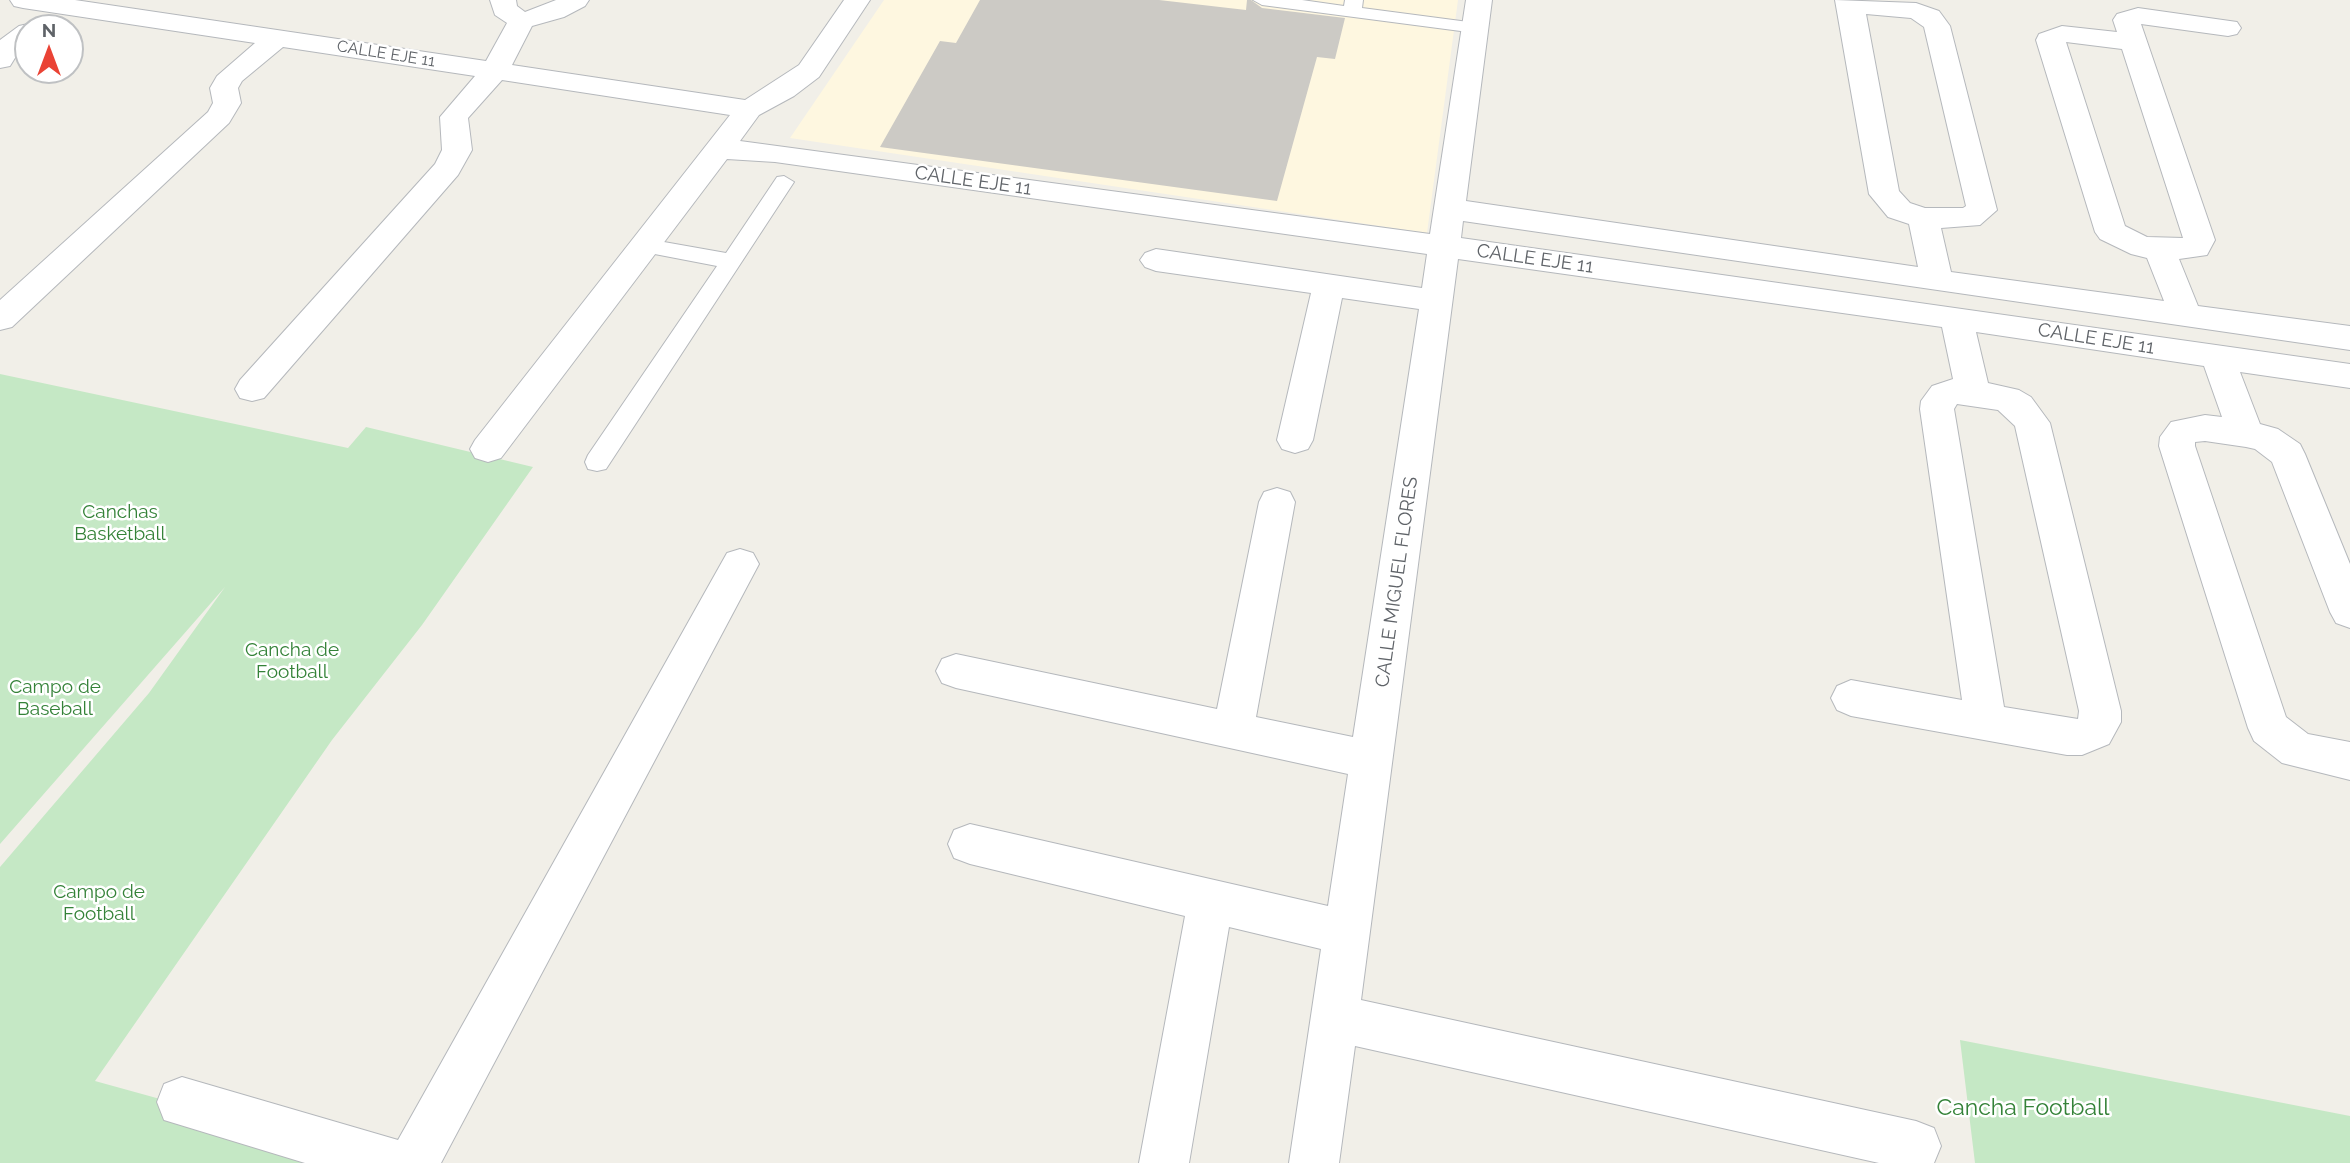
<!DOCTYPE html>
<style>
body{margin:0}
#map{position:relative;width:2350px;height:1163px;overflow:hidden;background:#f1efe8;font-family:Raleway,sans-serif}
canvas{display:block}
.north{position:absolute;left:14px;top:14px;width:70px;height:70px;box-sizing:border-box;background:#fff;border:2px solid #bfc1c3;border-radius:50%;rotate:0deg;font-size:19px;font-weight:700;line-height:28px;text-align:center;color:#5f6368}
.north::after{content:'';display:block;margin:auto;width:24px;height:32px;background:#ea4335;clip-path:polygon(50% 0,100% 100%,50% 72%,0 100%)}
</style>
<div id="map">
<canvas width="2350" height="1163"></canvas>
<div class="north">N</div>
</div>
<script>
const c = document.querySelector('canvas').getContext('2d');
c.lineJoin = 'round';
function fill(path, color) { c.fillStyle = color; c.fill(path, 'evenodd'); }
const shape = rows => new Path2D(rows.map(r => 'M' + r).join(''));
function strokePath(path, color, width, dash) { c.strokeStyle = color; c.lineWidth = width; c.lineCap = dash ? 'butt' : 'round'; c.setLineDash(dash || []); c.stroke(path); }
function label(font, color, halo, rows, align = 'center') {
  c.font = font + ' Raleway,sans-serif'; c.lineWidth = 5; c.setLineDash([]); c.textBaseline = 'middle'; c.strokeStyle = halo; c.fillStyle = color; for (const [text, x, y, turn = 0] of rows) {
    c.save(); c.translate(x, y); c.rotate((+turn || 0) * Math.PI / 180); c.textAlign = isNaN(turn) ? turn : align; if (halo) c.strokeText(text, 0, 0); c.fillText(text, 0, 0); c.restore();
  }
}
const commercial = shape([
 [884,0,1458,0,1427,233,790,138]
]);
const green = shape([
 [0,374,348,448,366,427,533,467,422,625,332,740,95,1081,370,1157,367,1163,0,1163,0,867,149,693,225,587,0,844],
 [1960,1040,2350,1116,2350,1163,1975,1163]
]);
const building = shape([
 [980,0,1159,0,1246,10,1247,0,1251,0,1262,8,1345,18,1335,59,1317,57,1277,201,880,147,940,41,956,43]
]);
const lane = shape([
 [1253,0,1302,0,1344,6,1345,0,1363,0,1362,8,1476,23,1485,28,1476,33,1262,5,1253,0],
 [784,176,794,182,606,469,597,471,588,469,585,462,588,455,717,266,639,251,636,246,639,241,647,239,726,253,777,177,784,176]
]);
const street = shape([
 [10,0,75,0,486,61,507,23,495,15,490,0,516,0,517,6,525,12,556,0,589,0,585,6,564,17,532,26,512,65,745,100,799,65,844,0,870,0,819,77,794,96,759,115,740,141,1430,234,1466,0,1492,0,1466,201,1918,267,1909,224,1888,217,1869,194,1835,0,1916,3,1939,11,1950,26,1997,210,1980,225,1941,228,1951,272,2164,301,2147,258,2131,254,2100,239,2095,232,2036,40,2039,34,2062,26,2117,32,2113,20,2117,14,2138,8,2237,22,2241,28,2237,34,2228,36,2141,24,2215,240,2207,255,2179,259,2198,306,2350,326,2350,350,1463,221,1461,238,2350,364,2350,388,2240,372,2260,424,2278,429,2300,444,2305,454,2350,564,2350,628,2336,623,2330,612,2272,462,2255,449,2246,447,2205,441,2195,442,2195,446,2286,717,2308,734,2350,742,2350,780,2282,763,2254,741,2248,728,2159,446,2160,437,2171,422,2205,415,2222,417,2204,366,1976,332,1988,383,2019,390,2031,397,2050,423,2121,711,2121,722,2109,744,2082,755,2067,755,1851,716,1837,710,1831,698,1837,686,1851,680,1962,700,1920,409,1921,401,1932,386,1953,379,1942,327,1458,259,1361,1000,1916,1121,1934,1128,1941,1146,1934,1163,1879,1163,1355,1046,1339,1163,1289,1163,1321,949,1229,927,1189,1163,1139,1163,1185,916,970,864,954,858,948,844,954,830,970,824,1328,906,1348,774,956,688,942,683,936,671,942,659,956,654,1217,709,1259,502,1264,492,1277,488,1290,492,1295,502,1256,717,1353,737,1419,309,1342,298,1313,440,1308,449,1295,453,1282,449,1277,440,1311,293,1156,271,1145,267,1140,260,1145,253,1156,249,1422,288,1427,254,775,162,727,159,501,458,488,462,475,458,470,449,475,440,730,115,502,80,468,118,472,150,458,175,264,398,252,401,240,398,235,389,240,380,435,164,442,150,440,117,475,76,283,47,242,81,238,88,241,103,229,123,12,327,0,330,0,300,208,112,213,103,210,88,217,76,255,43,23,8,14,6,10,0],
 [1866,14,1911,18,1924,27,1966,206,1963,208,1925,208,1910,203,1899,191,1866,14],
 [2066,42,2122,49,2183,238,2147,237,2125,226,2066,42],
 [1957,404,1998,410,2015,426,2079,711,2078,719,2004,707,1954,409,1957,404],
 [28,24,39,28,28,28,28,45,18,53,10,66,0,68,0,40,19,26,28,24],
 [740,549,753,553,759,564,441,1163,305,1163,164,1120,157,1102,164,1084,182,1077,398,1140,727,553,740,549]
]);
const farStreetnames = [
 ["CALLE EJE 11",386,54,9]
];
const streetNames = [
 ["CALLE EJE 11",973,181,8],
 ["CALLE EJE 11",1535,259,8],
 ["CALLE EJE 11",2096,339,9],
 ["CALLE MIGUEL FLORES",1397,582,-82]
];
const parkNames = [
 ["Canchas",120,512],
 ["Basketball",120,534],
 ["Cancha de",292,650],
 ["Football",292,672],
 ["Campo de",55,687],
 ["Baseball",55,709],
 ["Campo de",99,892],
 ["Football",99,914]
];
const nearParknames = [
 ["Cancha Football",2023,1108]
];
fill(commercial, '#fef7e0');
fill(green, '#c5e8c5');
fill(building, '#cccac5');
strokePath(lane, '#b5b8bc', 2);
strokePath(street, '#b5b8bc', 2);
fill(lane, '#fff');
fill(street, '#fff');
label('16px', '#5f6368', '#fff', farStreetnames);
label('19px', '#5f6368', '#fff', streetNames);
label('19px', '#348238', '#fff', parkNames);
label('23px', '#348238', '#fff', nearParknames);
</script>
